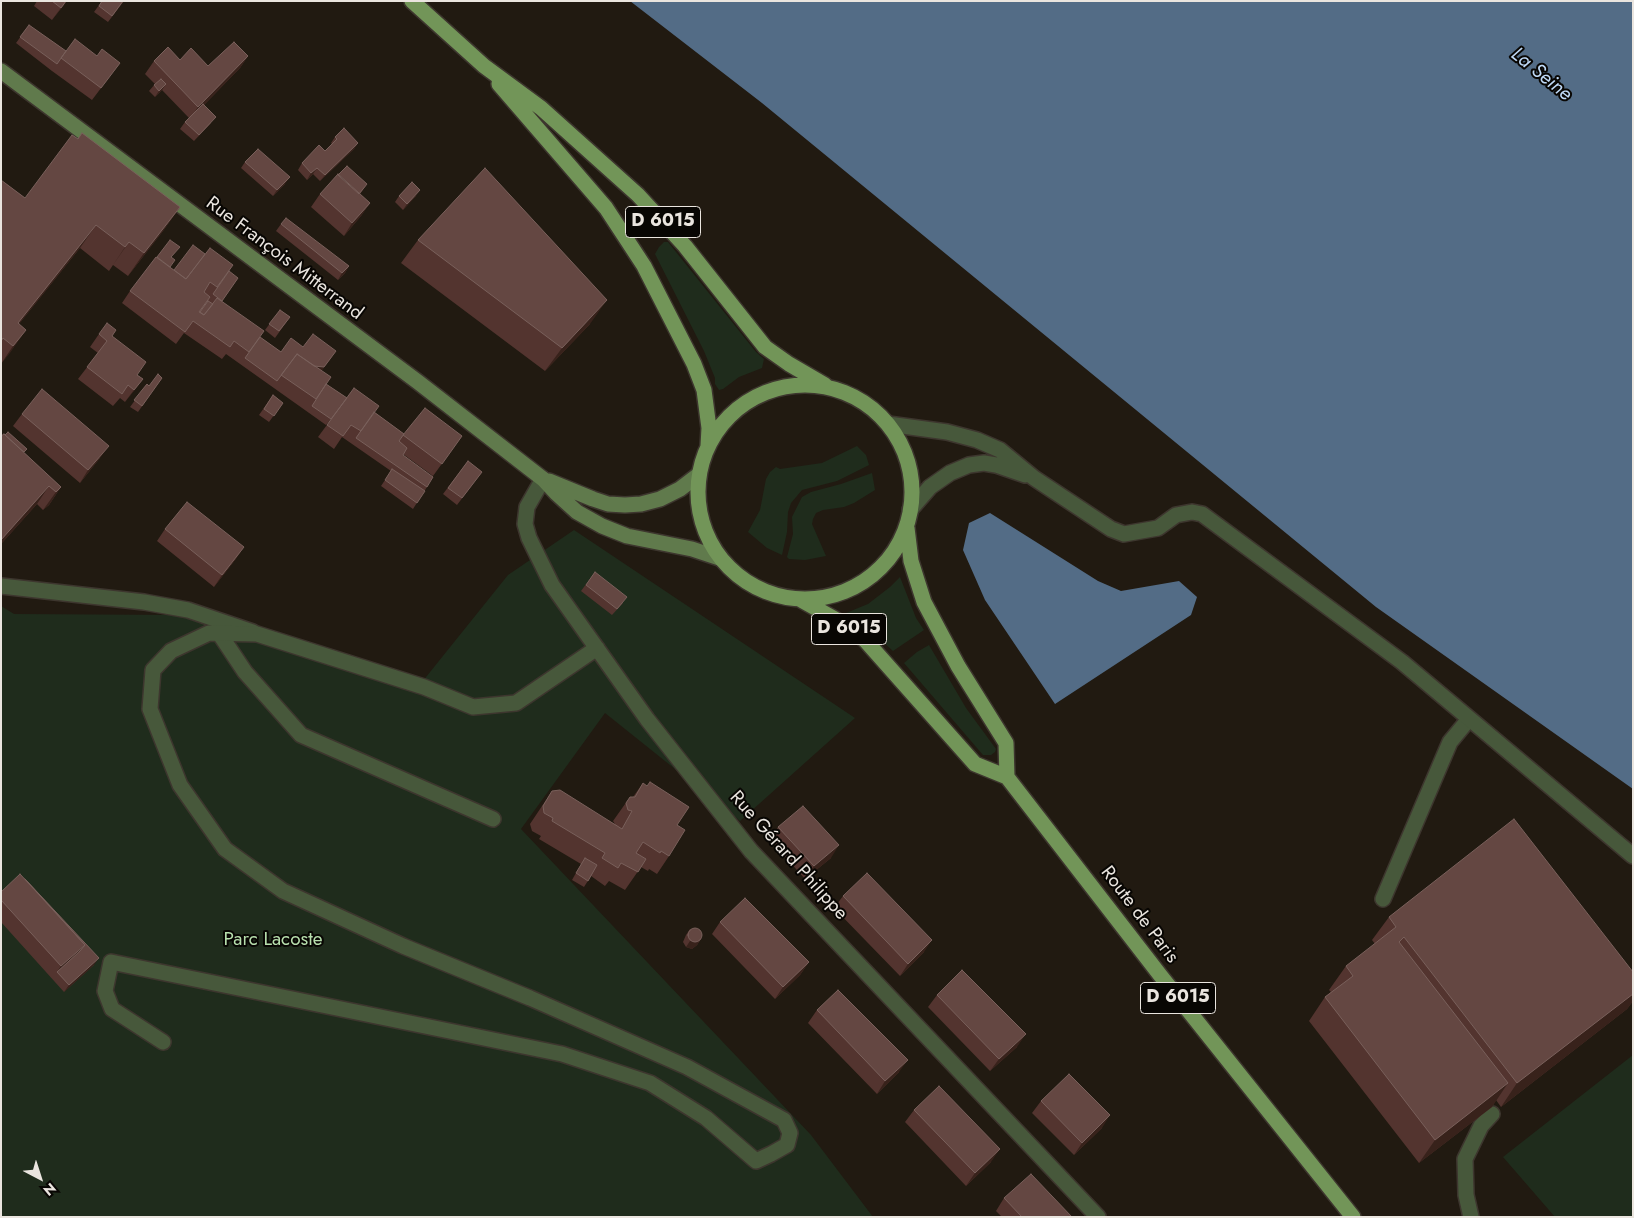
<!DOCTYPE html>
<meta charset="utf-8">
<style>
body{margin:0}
#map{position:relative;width:1634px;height:1218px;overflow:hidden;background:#211a11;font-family:Jost,sans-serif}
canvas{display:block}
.frame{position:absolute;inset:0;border:2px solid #eae5df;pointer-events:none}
.north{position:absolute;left:15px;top:1153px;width:50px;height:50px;-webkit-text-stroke:4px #080603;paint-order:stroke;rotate:140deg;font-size:14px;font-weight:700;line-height:20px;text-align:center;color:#eae5df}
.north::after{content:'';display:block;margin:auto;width:18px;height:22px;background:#eae5df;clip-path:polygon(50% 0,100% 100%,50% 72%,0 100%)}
</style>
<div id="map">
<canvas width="1634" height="1218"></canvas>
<div class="frame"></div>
<div class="north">N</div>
</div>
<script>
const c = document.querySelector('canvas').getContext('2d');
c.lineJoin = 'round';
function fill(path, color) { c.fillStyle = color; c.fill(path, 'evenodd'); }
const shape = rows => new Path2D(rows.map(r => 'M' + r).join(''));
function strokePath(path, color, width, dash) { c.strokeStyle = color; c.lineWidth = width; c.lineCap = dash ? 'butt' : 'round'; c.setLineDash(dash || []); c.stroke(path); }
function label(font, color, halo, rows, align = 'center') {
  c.font = font + ' Jost,sans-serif'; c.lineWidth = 4; c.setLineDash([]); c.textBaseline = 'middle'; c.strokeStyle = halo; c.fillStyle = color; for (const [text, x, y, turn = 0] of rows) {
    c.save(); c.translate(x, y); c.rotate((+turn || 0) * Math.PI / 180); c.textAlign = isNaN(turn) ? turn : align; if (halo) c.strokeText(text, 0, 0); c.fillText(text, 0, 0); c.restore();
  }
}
const green = shape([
 [664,242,668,242,756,352,764,359,762,368,739,377,723,389,719,390,715,384,715,378,704,351,655,254,659,247],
 [857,446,866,455,869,465,837,481,802,490,791,503,788,512,787,532,782,555,767,548,748,532,760,510,766,479,770,472,776,467,780,469,822,463],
 [872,473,875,490,854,503,844,507,823,510,816,513,813,519,812,524,826,556,805,560,789,559,787,557,793,534,792,517,802,497,811,492,841,484],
 [574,530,855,718,740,821,605,713,521,829,811,1135,873,1217,1,1217,1,606,14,614,176,615,414,692,508,575],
 [900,577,916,618,924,630,893,651,871,631,846,613,868,604,890,587],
 [929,645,966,708,996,749,995,752,991,755,983,755,904,663,917,652],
 [1633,1055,1633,1217,1555,1217,1503,1157]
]);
const water = shape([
 [630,1,1633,1,1633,789,1376,607,762,103],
 [990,513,1098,581,1121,591,1179,581,1197,597,1191,615,1055,704,985,600,963,550,969,523]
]);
const lane = shape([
 [1,586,144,602,188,610,253,632],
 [219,633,245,672,301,735,493,819],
 [1383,899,1450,742,1469,719],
 [1471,1217,1466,1195,1465,1159,1481,1126,1492,1114]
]);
const street = shape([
 [888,424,947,432,977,440,1000,450,1034,478,1111,529,1124,534,1158,528,1176,515,1192,512,1202,514,1402,662,1633,856],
 [543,479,527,507,525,524,529,538,552,585,647,719,751,851,1098,1217],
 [910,510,930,487,950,473,969,465,984,463,996,465,1025,475],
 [163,1042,112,1009,105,991,111,962,562,1054,650,1083,706,1118,756,1161,771,1154,787,1145,790,1133,784,1120,687,1067,530,998,403,946,283,891,225,849,180,785,150,709,153,670,171,651,209,633,257,634,424,687,473,707,516,703,597,648]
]);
const secondary = shape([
 [1,71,418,382,543,479,556,493,577,512,602,526,627,536,692,549,719,558],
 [549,481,593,499,608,504,625,505,641,504,660,499,680,489,697,476]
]);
const primary = shape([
 [412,1,484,66,541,108,638,195,685,246,765,347,789,364,825,385],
 [499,84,606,208,644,266,694,364,704,390,709,428,708,446],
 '698 492a107 107 0 1 1 214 0a107 107 0 1 1-214 0Z',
 [907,528,911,561,924,602,958,666,1006,743,1007,777],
 [801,600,835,619,865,640,975,764,1007,777,1160,975,1353,1217]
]);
const wall = shape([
 [37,1,67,1,52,20,34,6],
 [102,1,124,1,108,22,94,12],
 [29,25,66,51,97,56,120,63,92,100,52,71,53,70,52,71,16,43],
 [248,56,240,68,204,105,211,123,194,141,180,129,185,122,189,118,162,90,155,97,149,91,155,84,145,74,154,61,180,60,208,66],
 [335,137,358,143,354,149,320,181,313,174,307,180,298,170,302,163,325,151,332,144,331,143],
 [245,162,285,184,273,196,241,168],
 [1,180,25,198,180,207,163,231,128,276,113,265,109,271,80,248,19,324,26,330,1,364],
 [367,184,360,194,370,203,361,216,344,236,311,207,320,194],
 [399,196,416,196,403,210,395,202],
 [281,224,349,266,345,273,338,280,276,231],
 [418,240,590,324,545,371,401,263],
 [172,258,170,267,174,270,224,278,238,278,222,301,260,337,281,352,303,347,336,351,321,371,326,384,347,398,374,412,404,434,462,436,433,476,403,454,403,455,427,487,413,509,381,486,391,471,342,437,334,449,318,437,332,418,326,425,226,354,222,359,184,333,176,344,122,303,130,291],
 [280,310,290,317,275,338,265,330],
 [116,330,112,336,137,375,143,379,125,402,120,398,113,406,78,379,98,353,90,347,99,334],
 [162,378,138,412,130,407,147,384,149,386],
 [273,395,283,403,269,422,259,415],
 [22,414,100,458,80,483,13,426],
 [1,436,24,453,61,487,49,505,43,510,37,504,1,544],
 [468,461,482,472,457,505,443,494],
 [165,529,244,547,235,560,214,587,157,541],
 [595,572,623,603,612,615,581,591],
 [643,783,677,825,669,856,657,874,649,869,648,871,641,867,625,890,609,881,605,886,591,876,584,887,572,880,581,864,539,839,541,836,532,831,530,824,552,791,615,824,613,821,630,797,633,797],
 [778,827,831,858,805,879,770,840],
 [1,892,94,965,64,992,1,922],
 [843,896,924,952,900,976,834,908],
 [1389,917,1633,972,1633,1001,1627,1009,1501,1107,1496,1100,1492,1107,1419,1163,1309,1021,1325,997,1331,992,1329,990,1346,966,1375,944,1372,940],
 [720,922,809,962,800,975,775,999,712,934],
 [690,929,701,939,697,945,692,949,686,947,683,942,686,935],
 [937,995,1017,1047,990,1071,928,1007],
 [817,1010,899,1072,877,1094,808,1023],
 [1041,1101,1102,1128,1074,1155,1032,1113],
 [914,1110,991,1162,966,1186,905,1122],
 [1004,1198,1072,1217,1002,1217,996,1211]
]);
const shadedWall = shape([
 [66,1,67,1,52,20],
 [248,56,240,68,190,119,198,107],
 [166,84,162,90,155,97,159,91],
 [358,143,354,149,320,181,325,175],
 [317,168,313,174,307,180,311,173],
 [290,177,285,184,273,196,277,190],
 [420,190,416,196,403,210,407,204],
 [370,203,361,216,344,236,352,223],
 [180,207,163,231,128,276,144,253],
 [96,225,80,248,6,340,18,323],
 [129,242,113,265,109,271,125,247],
 [349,266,345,273,338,280,342,273],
 [607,300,590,324,545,371,562,348],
 [26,330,10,353,1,364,13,346],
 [332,357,320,373,313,366],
 [143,379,134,391,125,402,134,390],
 [109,446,100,458,80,483,88,470],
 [49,486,37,504,1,544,1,540],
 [61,487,49,505,43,510,56,492],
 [244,547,235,560,214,587,222,575],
 [839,845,831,858,805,879,814,866],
 [701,939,697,945,692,949,686,947,690,941],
 [932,940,924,952,900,976,908,964],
 [85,945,76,957,57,972,61,966],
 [99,958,94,965,64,992,69,985],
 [809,962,800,975,775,999,783,987],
 [1633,994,1633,1001,1627,1009,1501,1107,1517,1083],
 [1026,1034,1017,1047,990,1071,999,1059],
 [908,1060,899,1072,877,1094,885,1081],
 [1508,1083,1492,1107,1419,1163,1435,1140],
 [1110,1115,1102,1128,1074,1155,1082,1143],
 [1000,1149,991,1162,966,1186,975,1173]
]);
const building = shape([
 [52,1,66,1,61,8,52,1],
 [102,1,123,1,112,16,99,6,102,1],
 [29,25,66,51,57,64,20,37,29,25],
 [75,39,97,56,102,49,120,63,101,88,61,58,75,39],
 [234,42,248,56,198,107,154,61,168,47,180,60,191,48,208,66,234,42],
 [161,79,166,84,159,91,154,85,161,79],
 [203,104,216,117,199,135,185,122,203,104],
 [344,128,358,143,325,175,317,168,311,173,302,163,319,145,325,151,337,139,335,137,344,128],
 [82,133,180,207,144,253,129,242,125,247,96,225,18,323,26,330,13,346,3,338,1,341,1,180,25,198,72,135,78,139,82,133],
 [258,149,290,177,277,190,245,162,258,149],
 [347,166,367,184,359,194,338,175,347,166],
 [485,168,607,300,562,348,418,240,485,168],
 [338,174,370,203,352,223,320,194,338,174],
 [412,182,420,190,407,204,399,196,412,182],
 [286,218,349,266,342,273,281,224,286,218],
 [170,240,180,247,171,257,175,260,170,267,157,257,170,240],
 [193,245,205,254,186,279,174,270,193,245],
 [210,248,233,265,217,287,210,282,204,292,210,297,199,312,204,315,217,298,264,331,249,352,234,341,230,347,193,321,185,332,130,291,156,257,186,279,210,248],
 [229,271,238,278,222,301,213,294,229,271],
 [208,301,213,304,204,315,200,312,208,301],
 [280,310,290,317,279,331,269,324,280,310],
 [107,323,116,330,112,336,146,362,137,375,143,379,134,390,128,385,122,394,87,367,107,341,99,334,107,323],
 [313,334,336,351,324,367,314,366,297,354,277,381,245,358,260,337,281,352,291,338,303,347,313,334],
 [297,354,331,377,316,399,281,375,297,354],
 [158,374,162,378,142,406,134,400,147,384,149,386,158,374],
 [326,384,347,398,331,419,312,406,326,384],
 [354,388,379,406,361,431,351,425,343,436,327,425,354,388],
 [42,389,109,446,88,470,22,414,42,389],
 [273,395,283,403,274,416,264,409,273,395],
 [425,408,462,436,442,464,403,435,425,408],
 [374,412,404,434,399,441,407,448,403,455,433,477,427,487,356,438,374,412],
 [8,432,27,449,24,452,5,435,8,432],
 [4,434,61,487,56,492,49,486,1,540,1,436,4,434],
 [468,461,482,472,462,498,448,488,468,461],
 [392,469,425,491,417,503,385,480,392,469],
 [187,502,244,547,222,575,165,529,187,502],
 [595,572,627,597,617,609,586,585,595,572],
 [650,782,689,807,677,825,685,830,669,856,661,851,660,853,643,842,636,853,646,859,638,872,621,863,618,868,602,858,605,853,552,821,553,818,544,813,543,806,552,791,560,790,622,829,632,811,628,810,626,803,630,797,635,797,643,783,647,786,650,782],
 [803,806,839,845,814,866,778,827,803,806],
 [1514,819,1633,972,1633,994,1517,1083,1404,937,1399,942,1508,1083,1435,1140,1325,997,1353,976,1346,966,1396,927,1389,917,1514,819],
 [585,858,597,865,588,881,576,873,585,858],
 [867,873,932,940,908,964,843,896,867,873],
 [20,874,85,945,61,966,1,900,1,892,20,874],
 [25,879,99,958,69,985,57,972,80,951,85,945,25,879],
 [745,898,809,962,783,987,720,922,745,898],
 '688 935a7 7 0 1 1 14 0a7 7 0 1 1-14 0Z',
 [962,970,1026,1034,999,1059,937,995,962,970],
 [838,990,908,1060,885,1081,817,1010,838,990],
 [1069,1074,1110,1115,1082,1143,1041,1101,1069,1074],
 [939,1086,1000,1149,975,1173,914,1110,939,1086],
 [1031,1174,1072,1217,1022,1217,1004,1198,1031,1174]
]);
const shields = [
 [663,222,75],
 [849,629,75],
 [1178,998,75]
];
const shieldNames = [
 ["D 6015",663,222],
 ["D 6015",849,629],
 ["D 6015",1178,998]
];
const streetNames = [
 ["Rue François Mitterrand",284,259,37],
 ["Rue Gérard Philippe",788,856,48],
 ["Route de Paris",1139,915,53]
];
const parkNames = [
 ["Parc Lacoste",273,940]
];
const waterNames = [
 ["La Seine",1541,75,39]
];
fill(green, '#1f2c1c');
fill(water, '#536c86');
strokePath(lane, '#3d362e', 18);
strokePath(street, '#3d362e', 18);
strokePath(secondary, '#3d362e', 18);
strokePath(primary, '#3d362e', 18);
strokePath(lane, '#47583b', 15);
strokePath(street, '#47583b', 15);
strokePath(secondary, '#607a4c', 15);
strokePath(primary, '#729558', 15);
fill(wall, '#53342f');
fill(shadedWall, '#38221b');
fill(building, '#644742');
strokePath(building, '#79605b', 1);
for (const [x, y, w] of shields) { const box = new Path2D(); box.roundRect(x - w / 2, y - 15.5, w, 31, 4); c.fillStyle = '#080603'; c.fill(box); strokePath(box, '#eae5df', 1); }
label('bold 18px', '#eae5df', null, shieldNames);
label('19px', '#eae5df', '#080603', streetNames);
label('19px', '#b7dfad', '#080603', parkNames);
label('italic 20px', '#bfd9f6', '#080603', waterNames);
</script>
